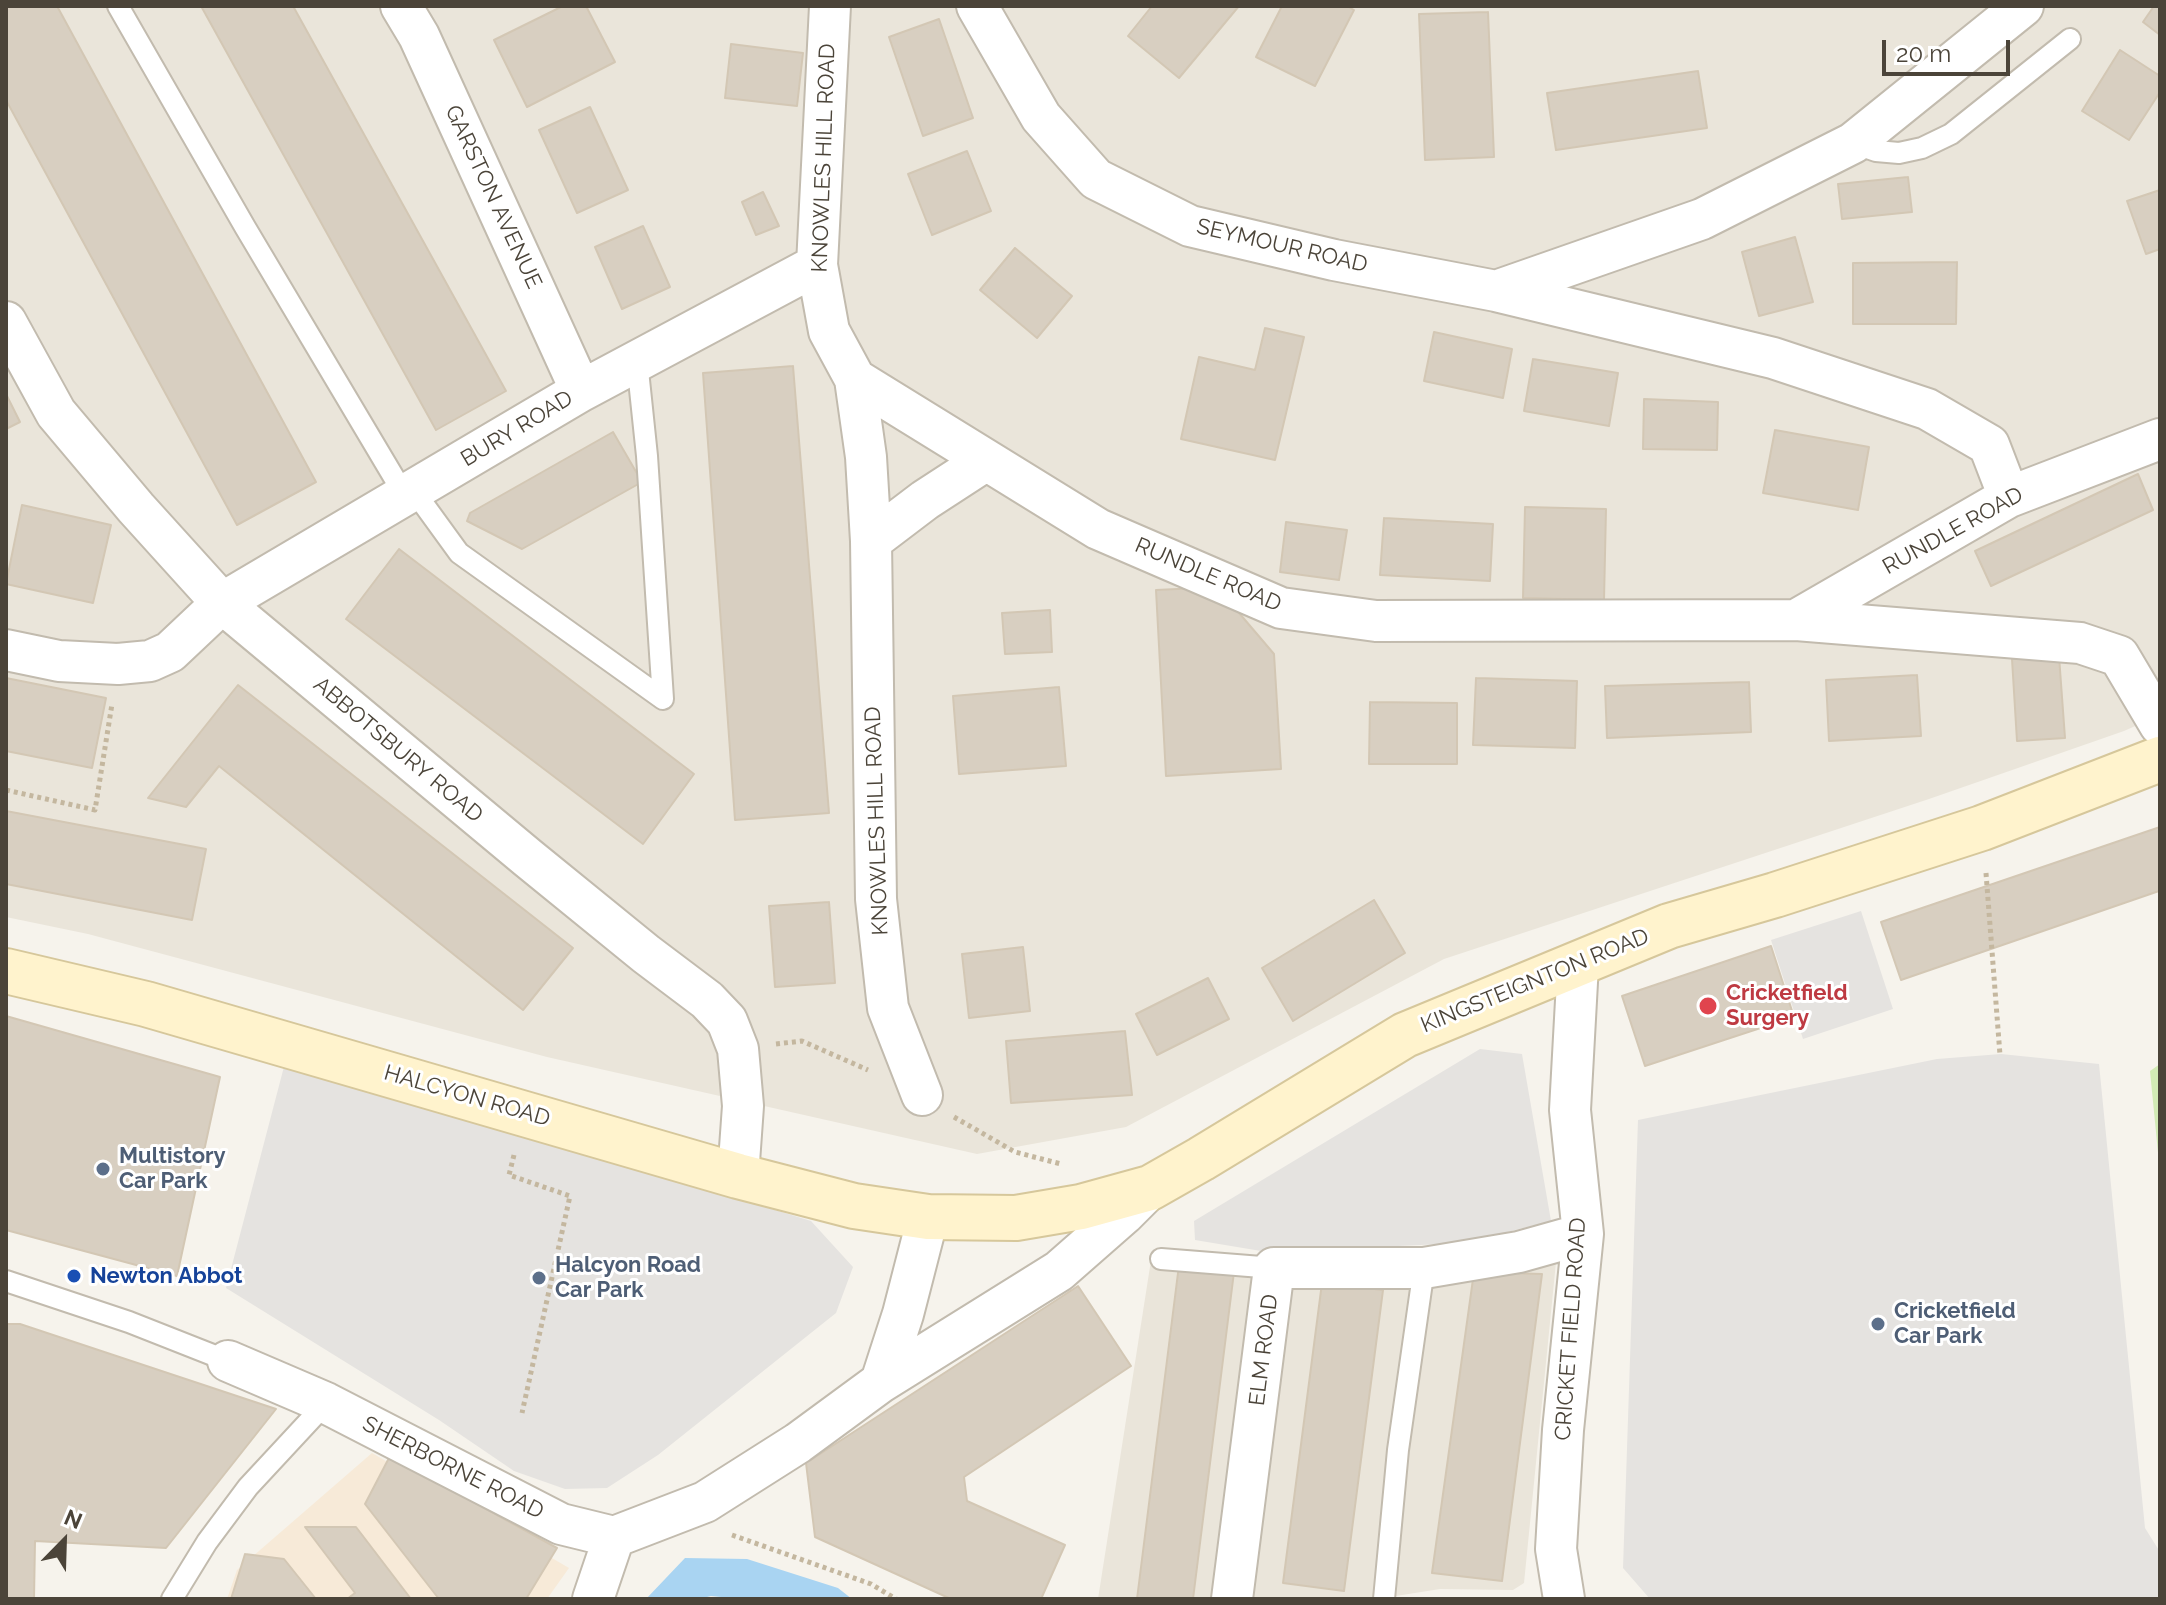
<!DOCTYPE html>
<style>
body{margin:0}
#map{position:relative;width:2166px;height:1605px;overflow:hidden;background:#f6f3ec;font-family:Raleway,sans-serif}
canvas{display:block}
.frame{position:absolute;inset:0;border:8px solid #4b4439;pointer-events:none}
.north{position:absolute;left:24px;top:1501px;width:80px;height:80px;-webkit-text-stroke:6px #fff;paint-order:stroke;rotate:23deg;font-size:22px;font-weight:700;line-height:32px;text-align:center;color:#4b4439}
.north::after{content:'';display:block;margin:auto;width:28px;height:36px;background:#4b4439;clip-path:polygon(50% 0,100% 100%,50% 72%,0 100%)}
.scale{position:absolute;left:1882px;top:40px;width:128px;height:36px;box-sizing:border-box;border:4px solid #4b4439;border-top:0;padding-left:10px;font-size:24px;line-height:28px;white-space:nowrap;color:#4b4439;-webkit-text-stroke:6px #fff;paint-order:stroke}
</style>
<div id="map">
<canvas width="2166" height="1605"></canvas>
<div class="frame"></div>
<div class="north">N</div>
<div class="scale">20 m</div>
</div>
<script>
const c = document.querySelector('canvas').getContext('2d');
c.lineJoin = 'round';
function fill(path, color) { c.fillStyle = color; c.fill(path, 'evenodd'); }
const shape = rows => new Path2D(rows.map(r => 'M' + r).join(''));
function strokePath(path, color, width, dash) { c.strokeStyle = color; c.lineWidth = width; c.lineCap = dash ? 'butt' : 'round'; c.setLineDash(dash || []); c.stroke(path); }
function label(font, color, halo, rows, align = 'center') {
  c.font = font + ' Raleway,sans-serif'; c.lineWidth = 6; c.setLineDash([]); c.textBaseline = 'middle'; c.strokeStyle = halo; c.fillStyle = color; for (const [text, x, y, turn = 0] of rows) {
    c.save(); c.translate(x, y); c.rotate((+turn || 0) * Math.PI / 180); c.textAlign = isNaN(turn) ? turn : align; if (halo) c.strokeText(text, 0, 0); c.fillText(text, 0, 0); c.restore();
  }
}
const residential = shape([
 [6,6,2160,6,2160,715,2124,731,1929,799,1444,959,1126,1127,977,1154,547,1057,88,934,6,917],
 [1559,1232,1524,1583,1513,1590,1440,1589,1377,1599,1098,1599,1152,1254,1249,1262,1382,1261]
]);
const commercial = shape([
 [372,1453,569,1568,547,1599,227,1599,237,1570]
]);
const green = shape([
 [2160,1064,2160,1173,2150,1071]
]);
const parking = shape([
 [1861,911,1893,1009,1803,1039,1771,940],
 [1480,1049,1522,1054,1551,1221,1464,1243,1267,1252,1195,1240,1194,1221],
 [2001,1054,2099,1064,2145,1528,2160,1552,2160,1599,1650,1599,1623,1568,1638,1120,1937,1059],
 [286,1059,811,1221,853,1267,836,1313,658,1455,607,1488,565,1489,514,1471,439,1420,226,1288]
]);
const water = shape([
 [685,1558,747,1559,838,1588,852,1599,741,1599,711,1596,699,1599,646,1599]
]);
const building = shape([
 [6,6,57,6,316,482,237,525,6,100,6,6],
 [201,6,293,6,506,391,436,430,201,6],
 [563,6,586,6,615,62,527,107,494,40,563,6],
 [1152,6,1239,6,1179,78,1128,36,1152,6],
 [1282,6,1347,6,1354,10,1315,86,1256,57,1282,6],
 [2154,6,2160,6,2160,35,2143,22,2154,6],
 [1488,12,1494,157,1425,160,1419,14,1488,12],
 [939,19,973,118,923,136,889,37,939,19],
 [731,44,803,53,797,106,725,98,731,44],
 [2120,50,2160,76,2160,92,2129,140,2082,111,2120,50],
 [1698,71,1707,128,1556,150,1547,93,1698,71],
 [590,107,628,190,577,213,539,130,590,107],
 [967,151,991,211,932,235,908,174,967,151],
 [1908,177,1912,212,1842,219,1838,184,1908,177],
 [2160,190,2160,249,2146,254,2127,201,2160,190],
 [763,192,779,226,756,235,742,202,763,192],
 [643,226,670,287,622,309,595,247,643,226],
 [1795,237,1813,302,1759,316,1742,252,1795,237],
 [1015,248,1072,296,1037,338,980,290,1015,248],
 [1957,262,1956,324,1853,324,1853,263,1957,262],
 [1265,328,1304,337,1275,460,1181,439,1199,357,1255,370,1265,328],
 [1434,332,1512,349,1503,398,1424,381,1434,332],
 [1533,359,1618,373,1609,426,1524,411,1533,359],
 [793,366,829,813,735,820,703,373,793,366],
 [6,394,20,422,6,429,6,394],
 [1644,399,1718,402,1717,450,1643,449,1644,399],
 [1775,430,1869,447,1858,510,1763,493,1775,430],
 [613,432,642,482,522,549,467,521,470,513,613,432],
 [2138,474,2153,510,1991,586,1975,551,2138,474],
 [22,505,111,525,93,603,6,584,22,505],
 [1525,507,1606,509,1604,600,1523,598,1525,507],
 [1384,518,1493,524,1490,581,1380,575,1384,518],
 [1286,522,1347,530,1339,580,1280,572,1286,522],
 [399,549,694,774,643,844,346,619,399,549],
 [1199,588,1228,600,1274,654,1281,769,1166,776,1156,590,1199,588],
 [1050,610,1052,652,1005,654,1002,613,1050,610],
 [2059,656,2065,738,2017,741,2012,659,2059,656],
 [1917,675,1921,736,1829,741,1826,680,1917,675],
 [6,678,106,698,92,768,6,751,6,678],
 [1476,678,1577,681,1575,748,1473,745,1476,678],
 [1749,682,1751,732,1607,738,1605,686,1749,682],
 [238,685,573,948,523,1010,219,766,186,807,148,798,238,685],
 [1059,687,1066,766,959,774,953,696,1059,687],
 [1370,702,1457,703,1457,764,1369,764,1370,702],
 [6,811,206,849,192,920,6,884,6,811],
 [2160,827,2160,895,2159,891,1901,980,1881,922,2160,827],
 [1374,900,1405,953,1293,1021,1262,968,1374,900],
 [829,902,835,983,775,987,769,906,829,902],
 [1771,946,1794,1017,1645,1066,1622,996,1771,946],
 [1023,947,1030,1011,969,1018,962,954,1023,947],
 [1208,978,1229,1019,1157,1055,1136,1014,1208,978],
 [6,1016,220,1077,177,1276,6,1230,6,1016],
 [1125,1031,1132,1095,1011,1103,1006,1041,1125,1031],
 [1179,1265,1234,1272,1193,1599,1137,1599,1179,1265],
 [1474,1272,1542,1274,1502,1581,1432,1573,1474,1272],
 [1322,1283,1383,1290,1344,1591,1283,1583,1322,1283],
 [1078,1286,1131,1366,964,1477,967,1501,1065,1545,1041,1599,951,1599,815,1537,806,1463,1078,1286],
 [6,1324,20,1324,276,1409,166,1548,35,1541,34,1599,6,1599,6,1324],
 [390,1456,557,1548,526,1599,439,1599,365,1504,390,1456],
 [305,1527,356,1527,411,1599,347,1599,355,1593,305,1527],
 [245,1554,284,1559,316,1599,231,1599,245,1554]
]);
const path = shape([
 [6,790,95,810,112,704],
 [1986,873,2000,1055],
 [776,1044,802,1041,868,1070],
 [954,1117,1015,1152,1061,1164],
 [514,1155,509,1175,570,1196,522,1413],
 [732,1535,871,1584,896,1599]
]);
const service = shape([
 [118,6,245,227,405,496],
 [1853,143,1876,151,1899,153,1922,148,1951,134,2070,39],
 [414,491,459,553,663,699,647,456,637,361],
 [1161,1259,1274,1268],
 [6,1281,129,1322,228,1361],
 [172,1599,207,1542,248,1487,326,1403],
 [1384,1599,1398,1450,1424,1268]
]);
const minor = shape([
 [401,6,419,36,581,391],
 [830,6,817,265,829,331,855,379,866,457,871,541,876,899,888,1008,922,1095],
 [977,6,1041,117,1096,179,1190,226,1334,260,1496,291,1773,358,1927,409,1989,445,2009,497],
 [1496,291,1702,219,1853,143,2023,6],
 [6,322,56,413,136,508,222,603,528,858,646,954,707,1000,727,1021,738,1049,743,1106,738,1176],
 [855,379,1098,529,1281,608,1376,621,1796,620,2080,643,2119,656,2160,725],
 [871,541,925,500,985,461],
 [1796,620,2009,497,2160,439],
 [6,650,59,661,118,664,150,661,170,652,222,603,581,391,817,265],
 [228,1361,326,1403,561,1524,614,1537,705,1502,798,1443,881,1382,1059,1271,1124,1214,1150,1188],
 [881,1382,903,1314,928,1217],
 [593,1599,614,1537],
 [1232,1599,1274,1268,1424,1268,1519,1252,1583,1234],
 [1564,1599,1556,1549,1563,1430,1583,1234,1570,1110,1578,964]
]);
const secondary = shape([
 [6,971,146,1004,738,1176,854,1206,928,1217,1016,1218,1081,1207,1150,1188,1201,1159,1405,1035,1669,926,1775,895,1982,828,2160,759]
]);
const markers = [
 [1708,1006,10,"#e0444e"],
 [103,1169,8,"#5c6f8a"],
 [74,1276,8,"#1a4fb4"],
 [539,1278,8,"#5c6f8a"],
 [1878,1324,8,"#5c6f8a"]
];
const streetNames = [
 ["KNOWLES HILL ROAD",824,158,-88],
 ["GARSTON AVENUE",493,197,65],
 ["SEYMOUR ROAD",1282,246,13],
 ["BURY ROAD",517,429,-31],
 ["RUNDLE ROAD",1953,531,-29],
 ["RUNDLE ROAD",1208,575,23],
 ["ABBOTSBURY ROAD",398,750,40],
 ["KNOWLES HILL ROAD",877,821,-92],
 ["KINGSTEIGNTON ROAD",1535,981,-22],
 ["HALCYON ROAD",467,1096,16],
 ["CRICKET FIELD ROAD",1571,1329,-86],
 ["ELM ROAD",1264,1350,-83],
 ["SHERBORNE ROAD",453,1468,27]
];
const healthNames = [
 ["Cricketfield",1726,993],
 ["Surgery",1726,1018]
];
const serviceNames = [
 ["Multistory",119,1156],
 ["Car Park",119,1181],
 ["Halcyon Road",555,1265],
 ["Car Park",555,1290],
 ["Cricketfield",1894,1311],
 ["Car Park",1894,1336]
];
const transitNames = [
 ["Newton Abbot",90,1276]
];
fill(residential, '#eae5da');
fill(commercial, '#f7ead8');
fill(green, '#d2eab5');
fill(parking, '#e5e3e0');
fill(water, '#a9d4f2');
fill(building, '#d8cfc1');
strokePath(building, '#d3c7b4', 2);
strokePath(service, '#c2bbae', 24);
strokePath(minor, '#c2bbae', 44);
strokePath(secondary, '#d6c79b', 48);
strokePath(path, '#c4b79f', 5, [4, 4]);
strokePath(service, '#fff', 20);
strokePath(minor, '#fff', 40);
strokePath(secondary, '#fff3cd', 44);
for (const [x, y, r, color] of markers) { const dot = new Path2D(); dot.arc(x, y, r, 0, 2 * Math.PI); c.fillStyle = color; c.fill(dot); strokePath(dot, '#fff', 3); }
label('22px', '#4b4439', '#fff', streetNames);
label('bold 22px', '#be3a42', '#fff', healthNames, 'left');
label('bold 22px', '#4e5e75', '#fff', serviceNames, 'left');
label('bold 22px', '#164399', '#fff', transitNames, 'left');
</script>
